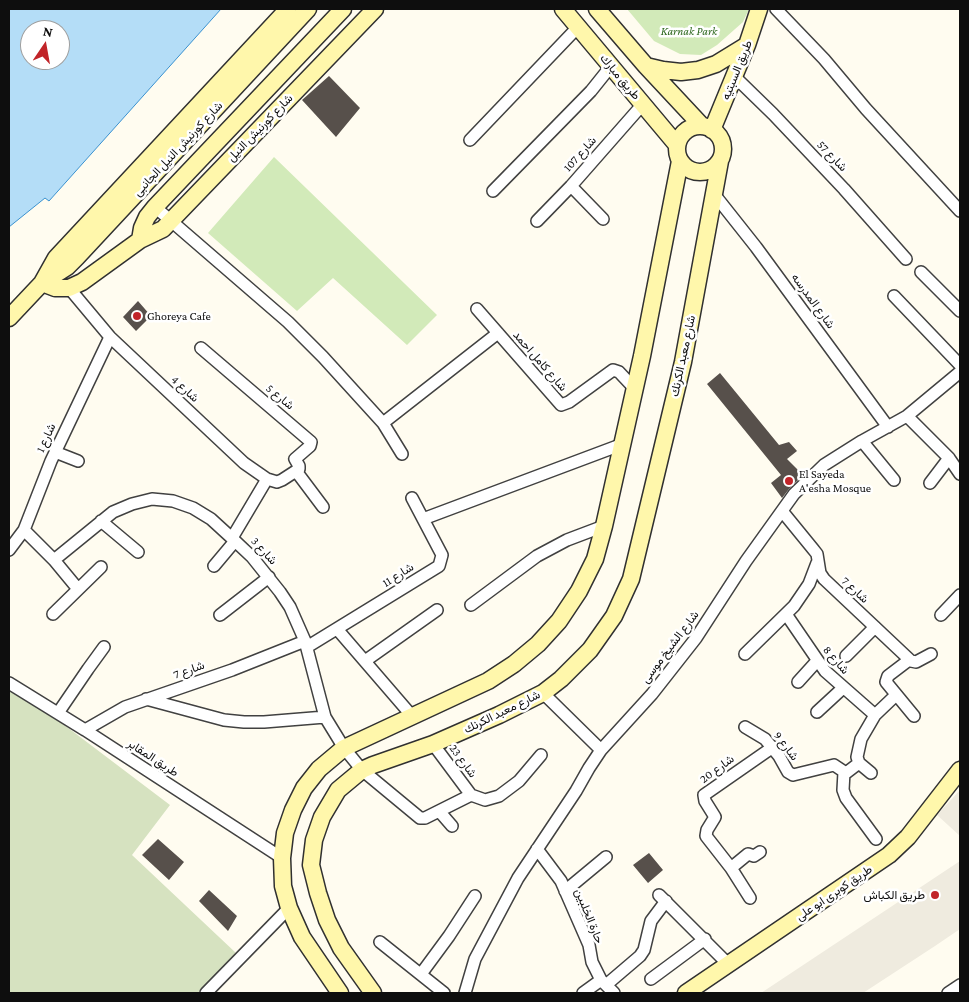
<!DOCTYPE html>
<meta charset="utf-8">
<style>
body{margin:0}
#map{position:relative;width:969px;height:1002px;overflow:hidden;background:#fffcf0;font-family:"Crimson Pro",serif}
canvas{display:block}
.frame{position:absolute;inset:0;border:10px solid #0e0e0e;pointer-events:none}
.north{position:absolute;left:20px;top:20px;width:50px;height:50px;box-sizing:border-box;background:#fff;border:1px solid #9f9f9f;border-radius:50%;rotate:12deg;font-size:14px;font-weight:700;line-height:20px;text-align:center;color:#0e0e0e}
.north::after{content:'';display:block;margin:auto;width:18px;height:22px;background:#c12429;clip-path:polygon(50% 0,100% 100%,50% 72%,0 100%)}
</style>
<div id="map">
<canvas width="969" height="1002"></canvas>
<div class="frame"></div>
<div class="north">N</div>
</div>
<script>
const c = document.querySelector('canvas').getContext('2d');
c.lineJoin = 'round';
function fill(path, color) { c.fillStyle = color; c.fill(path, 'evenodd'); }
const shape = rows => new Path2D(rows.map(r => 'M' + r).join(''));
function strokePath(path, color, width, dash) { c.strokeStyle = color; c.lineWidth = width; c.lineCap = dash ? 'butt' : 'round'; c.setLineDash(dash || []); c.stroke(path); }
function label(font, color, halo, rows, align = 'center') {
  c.font = font + ' "Crimson Pro",Vazirmatn,serif'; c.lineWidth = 5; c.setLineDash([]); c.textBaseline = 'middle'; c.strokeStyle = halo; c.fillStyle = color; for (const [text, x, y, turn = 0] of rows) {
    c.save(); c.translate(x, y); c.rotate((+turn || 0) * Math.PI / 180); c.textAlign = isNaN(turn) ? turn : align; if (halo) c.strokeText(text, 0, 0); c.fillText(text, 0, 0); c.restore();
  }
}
const green = shape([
 [627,9,749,9,743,22,717,45,701,55,680,54,654,41],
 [274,157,437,315,407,345,333,278,297,311,208,233]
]);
const cemetery = shape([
 [9,689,26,696,170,805,132,855,236,953,198,993,9,993]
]);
const plaza = shape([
 [960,790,960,836,937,815],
 [960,861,960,929,935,946,863,993,761,993]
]);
const water = shape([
 [9,9,221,9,49,201,45,198,9,227,9,9],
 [30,30,60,30,60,60,30,60,30,30]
]);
const building = shape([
 [329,76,360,108,336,137,302,100],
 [138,301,151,316,136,331,123,317],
 [720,373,779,445,789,442,797,451,787,459,803,475,789,489,782,498,771,483,781,475,707,384],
 [158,839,184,862,169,880,142,855],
 [649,853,663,870,648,883,633,865],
 [209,890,237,916,228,931,199,901]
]);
const street = shape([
 [776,9,824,59,866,109,960,211],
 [735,77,773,114,844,189,906,259],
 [470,140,578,27],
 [571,186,603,219],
 [493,191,591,91,611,66],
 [714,194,756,247,888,427],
 [155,207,288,322,323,357,383,423],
 [537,221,571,186,643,104],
 [921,272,960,311],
 [69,288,110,337,244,463,267,479,277,482,282,480,299,469,299,466,295,459,310,446,311,442,201,348],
 [894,296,960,365],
 [477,309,561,405,569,402,613,370,619,372,635,389],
 [907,416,949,458,960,474],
 [862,441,894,480],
 [55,452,78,461],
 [402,454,383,423,498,333],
 [296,471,323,507],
 [930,483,949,458],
 [782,511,813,549,817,554,820,573,824,579,911,661,916,662,931,654],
 [423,519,623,444],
 [101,521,138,552],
 [24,530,54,560,78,589],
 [232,538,267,479],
 [9,550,24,530,51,461,110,337],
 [54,560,113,512,132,504,152,499,173,501,193,508,211,519,235,541,252,557,280,592,290,607,305,641,325,717,344,748,362,770,420,818,425,818,471,795],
 [214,566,235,541],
 [471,605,537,556,567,540,604,526],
 [53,614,101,567],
 [786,614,825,671,875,715],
 [220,615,269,577],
 [941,615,960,595],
 [337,629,412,716],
 [307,647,439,566,442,555,412,498],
 [745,654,794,606,809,584,817,563],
 [846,656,875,627],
 [909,660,888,676,886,682,914,716],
 [365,661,437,610],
 [798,682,817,661],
 [9,683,85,730,282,858],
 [543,693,601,750],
 [146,699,224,720,244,722,264,722,325,717],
 [817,712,843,688],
 [58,713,88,669,104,647],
 [745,727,765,739,779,756,788,772,793,775,834,765,846,773,859,763],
 [85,730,125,707,232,670,305,641],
 [433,744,471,795,485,800,499,796,519,781,541,755],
 [844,772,843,790,846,798,876,839],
 [871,773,859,763,857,757,861,739,875,715,896,695],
 [439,811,452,826],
 [537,849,561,881,589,945,592,962,601,980,614,993],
 [731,868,748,854,754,856,760,852],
 [565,891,606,857],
 [659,895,729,965],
 [750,898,731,868,706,836,707,830,715,817,705,801,704,795,773,747],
 [380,942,444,993],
 [421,974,449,936,475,896],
 [651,979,705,939],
 [606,985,640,956,644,950,651,921,666,901],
 [206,993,289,908],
 [465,993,475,959,518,878,576,791,589,768,601,750,652,694,696,638,746,561,794,494,824,465,862,441,907,416,960,372],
 [583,993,601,980],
 [948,993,960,985]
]);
const secondary = shape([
 [563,9,677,145],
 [597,9,646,66,702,126],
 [646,66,663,70,681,72,698,70,716,64,747,45],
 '677 149a23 23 0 1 1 46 0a23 23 0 1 1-46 0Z',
 [712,130,747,45,759,9],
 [140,240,142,228,147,217,155,207,343,9],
 [42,283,55,288,69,288,82,282,140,240,163,229,375,9],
 [42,283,56,258,288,9],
 [9,318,42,283,67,267,77,257,308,9],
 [340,993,302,937,289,908,283,886,282,858,285,833,293,810,304,788,319,769,344,748,488,681,514,664,538,644,559,621,579,591,595,559,604,526,642,356,680,161],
 [373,993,341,948,327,920,318,893,311,865,314,840,322,817,338,790,362,770,373,765,433,744,499,715,543,693,561,679,590,650,614,616,631,579,683,362,720,161],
 [686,993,889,855,908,837,960,770]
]);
const markers = [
 [137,316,5,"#c12429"],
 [789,481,5,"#c12429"],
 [935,895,5,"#c12429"]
];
const parkNames = [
 ["Karnak Park",689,31]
];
const streetNames = [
 ["طريق السبتيه",737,70,-68],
 ["طريق مبارك",620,77,50],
 ["شارع كورنيش النيل",260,128,-46],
 ["شارع كورنيش النيل الجانبى",178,149,-47],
 ["شارع 107",580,154,-48],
 ["شارع 57",832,156,46],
 ["شارع المدرسه",813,301,54],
 ["شارع معبد الكرنك",683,356,-78],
 ["شارع كامل احمد",540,361,49],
 ["شارع 4",185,389,43],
 ["شارع 5",280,397,40],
 ["شارع 1",46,438,-65],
 ["شارع 3",264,551,48],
 ["شارع 11",398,575,-32],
 ["شارع 7",855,590,43],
 ["شارع الشيخ موسى",670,647,-53],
 ["شارع 8",836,660,49],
 ["شارع 7",189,670,-19],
 ["شارع معبد الكرنك",502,712,-26],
 ["شارع 9",786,746,53],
 ["طريق المقابر",153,758,33],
 ["شارع 23",463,761,54],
 ["شارع 20",717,769,-36],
 ["طريق كوبرى ابو على",834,893,-34],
 ["حارة الخلبين",589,916,68]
];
const poiNames = [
 ["Ghoreya Cafe",147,316],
 ["El Sayeda",799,474],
 ["A'esha Mosque",799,488],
 ["طريق الكباش",925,895,"right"]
];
fill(green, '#d2eab9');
fill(cemetery, '#d6e2c0');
fill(plaza, '#efebdf');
fill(water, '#b4ddf7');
strokePath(water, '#3a91cf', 1);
fill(building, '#57504b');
strokePath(street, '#414141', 14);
strokePath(secondary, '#303030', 19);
strokePath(street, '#fff', 11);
strokePath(secondary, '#fff7ab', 16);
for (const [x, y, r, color] of markers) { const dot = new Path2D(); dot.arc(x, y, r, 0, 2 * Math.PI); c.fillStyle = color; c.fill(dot); strokePath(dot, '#fff', 2); }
label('italic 12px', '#2c671d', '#fff', parkNames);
label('12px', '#0e0e0e', '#fff', streetNames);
label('12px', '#0e0e0e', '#fff', poiNames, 'left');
</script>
